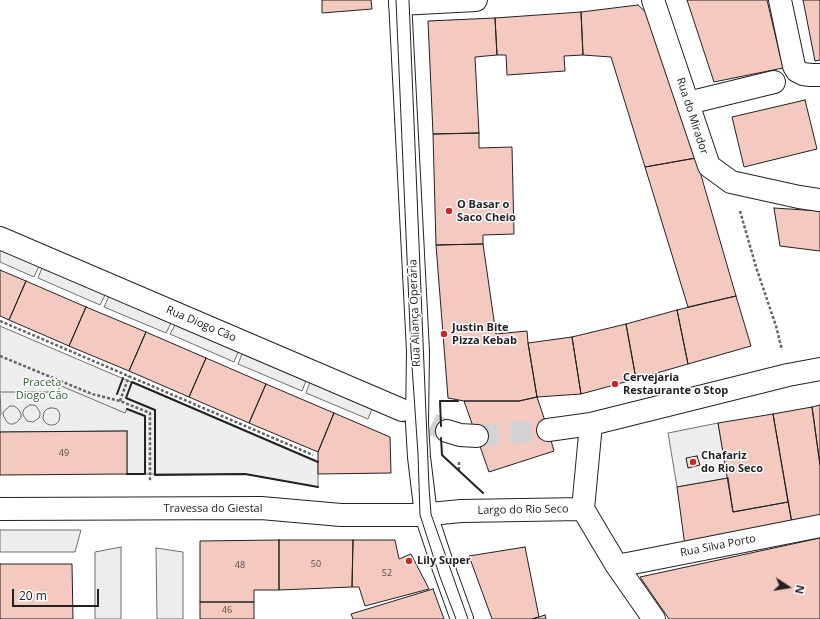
<!DOCTYPE html>
<meta charset="utf-8">
<style>
body{margin:0}
#map{position:relative;width:820px;height:619px;overflow:hidden;background:#fff;font-family:"Open Sans",sans-serif}
canvas{display:block}
.north{position:absolute;left:768px;top:567px;width:40px;height:40px;-webkit-text-stroke:3px #fff;paint-order:stroke;rotate:102deg;font-size:11px;font-weight:700;line-height:16px;text-align:center;color:#222}
.north::after{content:'';display:block;margin:auto;width:14px;height:18px;background:#222;clip-path:polygon(50% 0,100% 100%,50% 72%,0 100%)}
.scale{position:absolute;left:12px;top:589px;width:87px;height:18px;box-sizing:border-box;border:2px solid #222;border-top:0;padding-left:5px;font-size:12px;line-height:14px;white-space:nowrap;color:#222;-webkit-text-stroke:3px #fff;paint-order:stroke}
</style>
<div id="map">
<canvas width="820" height="619"></canvas>
<div class="north">N</div>
<div class="scale">20 m</div>
</div>
<script>
const c = document.querySelector('canvas').getContext('2d');
c.lineJoin = 'round';
function fill(path, color) { c.fillStyle = color; c.fill(path, 'evenodd'); }
const shape = rows => new Path2D(rows.map(r => 'M' + r).join(''));
function strokePath(path, color, width, dash) { c.strokeStyle = color; c.lineWidth = width; c.lineCap = dash ? 'butt' : 'round'; c.setLineDash(dash || []); c.stroke(path); }
function label(font, color, halo, rows, align = 'center') {
  c.font = font + ' "Open Sans",sans-serif'; c.lineWidth = 3; c.setLineDash([]); c.textBaseline = 'middle'; c.strokeStyle = halo; c.fillStyle = color; for (const [text, x, y, turn = 0] of rows) {
    c.save(); c.translate(x, y); c.rotate((+turn || 0) * Math.PI / 180); c.textAlign = isNaN(turn) ? turn : align; if (halo) c.strokeText(text, 0, 0); c.fillText(text, 0, 0); c.restore();
  }
}
const green = shape([
 [0,326,318,462,318,487,245,474,127,474,127,431,0,431,0,326]
]);
const parking = shape([
 [0,250,39,266,34,277,0,262,0,250],
 [42,268,105,295,100,305,38,278,42,268],
 [109,296,171,323,166,333,104,307,109,296],
 [175,325,238,352,234,362,170,334,175,325],
 [242,354,306,381,302,391,238,364,242,354],
 [310,382,372,409,368,419,306,393,310,382],
 [59,385,125,413,127,409,145,416,145,474,127,474,127,431,0,432,0,416,1,414,0,392,59,392,59,385],
 [30,405,33,405,36,406,40,412,40,415,39,418,33,422,27,421,23,415,23,411,25,408,30,405],
 [10,406,14,406,17,408,19,410,21,414,21,417,19,420,17,422,13,424,10,424,7,422,4,417,3,413,5,410,10,406],
 [50,408,53,408,57,409,59,412,60,415,59,421,56,424,53,425,50,425,47,424,44,421,43,418,44,412,47,409,50,408],
 [718,423,728,478,677,487,668,433,718,423],
 [0,530,81,530,75,552,0,552,0,530],
 [121,547,121,619,95,619,95,552,121,547],
 [156,548,183,552,183,619,157,619,156,548]
]);
const building = shape([
 [322,0,371,0,372,9,322,13,322,0],
 [687,0,767,0,783,68,714,82,687,0],
 [803,0,820,0,820,60,815,61,803,0],
 [638,5,652,18,696,158,645,167,611,57,583,55,581,12,638,5],
 [581,12,583,55,564,56,565,71,507,75,506,55,497,55,495,18,581,12],
 [495,18,497,55,475,57,479,133,433,134,428,21,495,18],
 [805,100,817,149,744,167,732,117,805,100],
 [479,133,479,148,512,147,514,234,483,235,483,244,436,245,433,134,479,133],
 [696,158,736,296,688,307,645,167,696,158],
 [774,208,820,211,820,251,780,246,774,208],
 [483,244,496,334,527,331,528,343,537,397,519,401,464,401,448,398,436,245,483,244],
 [0,270,26,281,9,320,0,316,0,270],
 [26,281,86,307,69,346,9,320,26,281],
 [736,296,751,346,688,364,677,310,736,296],
 [86,307,146,332,129,371,69,346,86,307],
 [677,310,688,364,636,379,626,324,677,310],
 [626,324,636,379,581,394,572,337,626,324],
 [146,332,206,358,189,397,129,371,146,332],
 [572,337,581,394,537,397,528,343,572,337],
 [206,358,266,384,249,423,189,397,206,358],
 [266,384,334,413,318,452,249,423,266,384],
 [537,397,548,430,554,451,489,472,464,401,519,401,537,397],
 [820,405,820,465,812,407,820,405],
 [812,407,820,465,820,515,792,523,773,414,812,407],
 [334,413,390,437,391,473,318,474,318,452,334,413],
 [773,414,788,502,733,512,718,423,773,414],
 [127,431,127,474,0,475,0,432,127,431],
 [697,456,700,465,688,468,686,458,697,456],
 [728,478,733,512,788,502,792,523,685,546,677,487,728,478],
 [820,538,820,619,669,619,640,577,820,538],
 [279,540,279,590,254,590,254,602,200,602,200,541,279,540],
 [279,540,353,540,352,587,279,590,279,540],
 [353,540,395,540,399,559,411,554,429,589,365,606,359,587,352,587,353,540],
 [525,547,539,617,532,619,492,619,469,556,525,547],
 [0,564,72,564,73,619,0,619,0,564],
 [433,589,444,619,353,619,351,614,433,589],
 [200,602,254,602,254,619,200,619,200,602],
 [545,615,546,619,532,619,539,617,545,615]
]);
const minorTunnel = shape([
 [402,410,447,431],
 [477,436,548,430]
]);
const path = shape([
 [740,211,756,267,776,326,782,350],
 [0,321,313,455],
 [0,356,92,394,120,401,150,413,150,481],
 [120,401,129,376],
 [459,470,459,461]
]);
const minor = shape([
 [653,0,709,166,731,182,799,197,820,200],
 [780,0,794,66,797,71,803,74,811,75,820,75],
 [400,4,476,0],
 [688,103,774,82],
 [0,238,402,410],
 [548,430,591,424],
 [447,431,460,435,477,436],
 [0,509,261,508,341,515,420,515,461,511,583,509],
 [583,509,591,424,788,375,820,369],
 [583,509,617,566,654,619],
 [617,566,820,526]
]);
const tertiary = shape([
 [400,0,418,351,417,423,419,457,426,515,443,566,462,619]
]);
const tram = shape([
 [396,0,411,351,418,454,420,515,440,577,456,619],
 [409,0,429,487,431,514,468,619]
]);
const wall = shape([
 [117,394,123,378],
 [441,426,440,401,458,401],
 [441,438,442,455,483,493],
 [318,462,132,382,126,398,155,410,155,475,245,474,318,487],
 [127,474,145,474,145,416,127,409]
]);
const markers = [
 [449,211,4,"#c62828"],
 [444,334,4,"#c62828"],
 [615,384,4,"#c62828"],
 [693,462,4,"#c62828"],
 [409,561,4,"#c62828"]
];
const numberNames = [
 ["49",64,453],
 ["50",316,564],
 ["48",240,565],
 ["52",387,573],
 ["46",227,610]
];
const streetNames = [
 ["Rua do Mirador",692,116,72],
 ["Rua Aliança Operária",415,313,-92],
 ["Rua Diogo Cão",201,324,23],
 ["Travessa do Giestal",213,509],
 ["Largo do Rio Seco",523,510,-1],
 ["Rua Silva Porto",718,546,-11]
];
const poiNames = [
 ["O Basar o",457,205],
 ["Saco Cheio",457,218],
 ["Justin Bite",452,328],
 ["Pizza Kebab",452,341],
 ["Cervejaria",623,378],
 ["Restaurante o Stop",623,391],
 ["Chafariz",701,456],
 ["do Rio Seco",701,469],
 ["Lily Super",417,561]
];
const parkNames = [
 ["Praceta",42,383],
 ["Diogo Cão",42,396]
];
fill(green, '#eee');
strokePath(green, '#6f6f6f', 1);
fill(parking, '#ededed');
strokePath(parking, '#6f6f6f', 1);
fill(building, '#f3c9c0');
strokePath(building, '#222', 1);
strokePath(minorTunnel, '#d3d3d3', 22, [22, 11]);
strokePath(minor, '#222', 24);
strokePath(tertiary, '#222', 24);
strokePath(path, '#646464', 2.5, [3, 2]);
strokePath(minor, '#fff', 22);
strokePath(tertiary, '#fff', 22);
strokePath(tram, '#222', 1);
strokePath(wall, '#222', 2);
for (const [x, y, r, color] of markers) { const dot = new Path2D(); dot.arc(x, y, r, 0, 2 * Math.PI); c.fillStyle = color; c.fill(dot); strokePath(dot, '#fff', 1.5); }
label('9px', '#564c4a', null, numberNames);
label('11px', '#222', '#fff', streetNames);
label('bold 11px', '#222', '#fff', poiNames, 'left');
label('11px', '#2f5e38', '#fff', parkNames);
</script>
